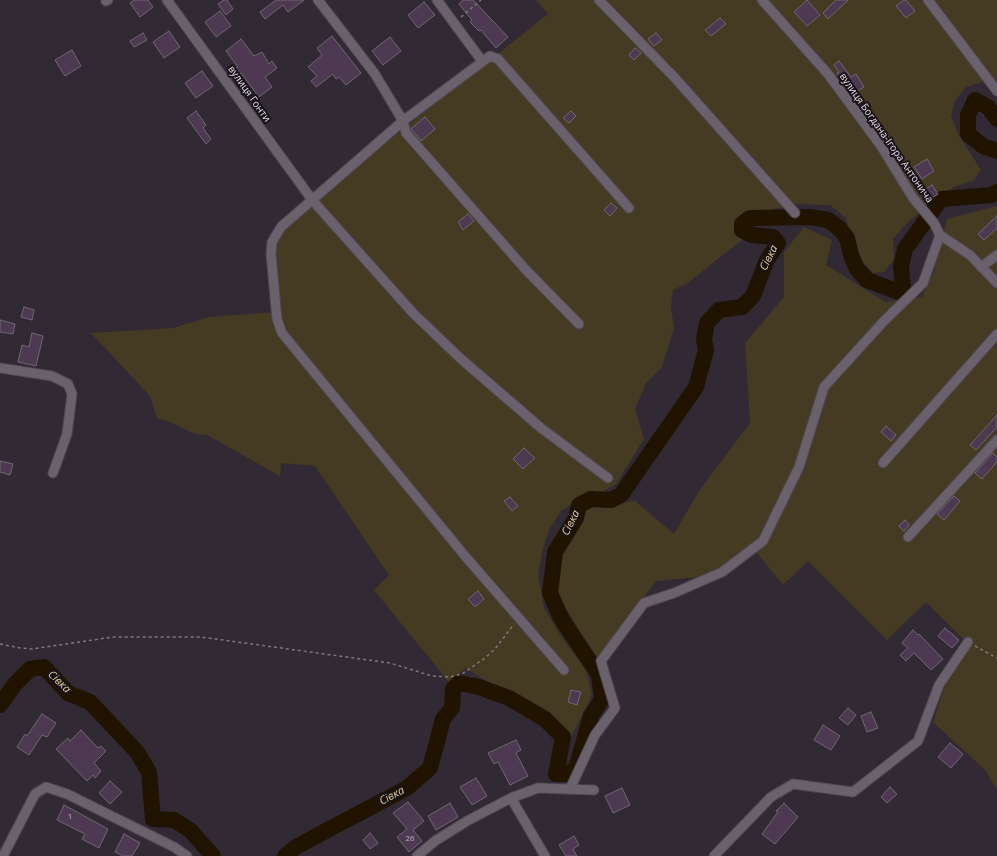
<!DOCTYPE html>
<meta charset="utf-8">
<style>
body{margin:0}
canvas{display:block;background:#312933}
</style>
<canvas width="997" height="856"></canvas>
<script>
const c = document.querySelector('canvas').getContext('2d');
c.lineJoin = 'round';
function fill(path, color) { c.fillStyle = color; c.fill(path, 'evenodd'); }
const shape = rows => new Path2D(rows.map(r => 'M' + r).join(''));
function strokePath(path, color, width, dash) { c.strokeStyle = color; c.lineWidth = width; c.lineCap = dash ? 'butt' : 'round'; c.setLineDash(dash || []); c.stroke(path); }
function label(font, color, halo, rows, align = 'center') {
  c.font = font + ' "Open Sans",sans-serif'; c.lineWidth = 4; c.setLineDash([]); c.textBaseline = 'middle'; c.strokeStyle = halo; c.fillStyle = color; for (const [text, x, y, turn = 0] of rows) {
    c.save(); c.translate(x, y); c.rotate((+turn || 0) * Math.PI / 180); c.textAlign = isNaN(turn) ? turn : align; if (halo) c.strokeText(text, 0, 0); c.fillText(text, 0, 0); c.restore();
  }
}
const green = shape([
 [536,0,997,0,997,87,982,82,966,87,955,101,951,116,958,134,981,170,974,180,954,187,910,220,893,239,894,259,884,272,873,273,859,258,845,217,830,205,797,204,743,216,735,225,742,240,689,282,673,290,671,307,674,328,662,367,646,383,635,409,644,439,616,484,602,492,582,497,561,511,550,528,543,548,538,574,544,608,562,638,586,670,592,694,572,736,466,668,449,682,374,590,389,575,315,466,281,463,280,476,207,435,195,434,170,422,157,418,150,396,91,333,173,328,209,317,277,312,271,248,275,234,313,201,548,14],
 [997,206,997,790,985,770,933,722,945,686,969,650,969,645,926,602,887,640,808,561,783,585,751,545,731,561,698,577,656,581,596,660,555,589,564,544,588,506,635,501,674,534,699,491,750,423,745,343,784,297,784,252,804,227,832,240,826,265,885,302,922,297,934,271,947,219]
]);
const river = shape([
 [997,119,988,107,975,100,968,115,968,134,983,146,997,151],
 [0,705,15,684,30,669,44,667,68,693,90,702,137,752,149,772,153,819,174,820,190,830,213,856],
 [285,856,296,847,320,834,407,788,430,768,443,719,452,708,453,689,459,683,479,687,509,698,545,719,563,737,556,774,567,774,576,769,591,716,602,699,599,675,561,618,550,593,555,552,576,518,579,505,591,499,611,500,621,495,696,387,706,350,704,339,707,323,719,310,742,307,753,296,766,262,778,243,773,237,752,235,742,230,742,224,750,218,810,217,828,220,840,229,847,238,851,255,857,269,867,280,899,292,903,289,901,266,905,249,941,199,992,195,997,192]
]);
const building = shape([
 [134,0,148,0,153,7,140,17,130,3,134,0],
 [224,0,227,0,233,9,226,15,218,4,224,0],
 [276,0,304,0,288,12,283,5,265,19,260,12,276,0],
 [463,0,473,0,508,37,496,48,481,30,479,31,470,22,472,20,459,4,463,0],
 [807,0,820,15,807,26,794,12,807,0],
 [836,0,848,0,828,19,823,13,836,0],
 [904,0,906,0,915,11,906,18,896,6,904,0],
 [424,2,435,15,418,28,408,15,424,2],
 [220,11,231,26,216,37,205,22,220,11],
 [720,18,726,24,711,36,705,30,720,18],
 [169,31,180,47,164,58,153,42,169,31],
 [143,33,147,40,134,47,130,41,143,33],
 [656,33,662,40,654,46,648,39,656,33],
 [332,36,361,73,346,85,339,77,336,79,333,74,316,87,311,81,317,76,308,67,322,55,317,48,332,36],
 [390,37,401,51,383,65,372,51,390,37],
 [241,39,254,56,262,52,269,64,272,61,277,68,265,77,272,87,259,97,241,73,232,79,228,74,238,67,226,51,241,39],
 [635,48,641,53,634,60,629,55,635,48],
 [72,50,81,66,65,76,55,60,72,50],
 [839,61,851,77,856,74,864,87,854,93,843,77,842,79,837,73,839,72,834,65,839,61],
 [202,71,213,86,196,98,185,83,202,71],
 [196,111,206,125,203,128,211,139,206,144,187,118,196,111],
 [571,111,576,116,569,123,563,118,571,111],
 [425,117,435,129,421,141,411,129,425,117],
 [927,159,934,171,922,179,914,167,927,159],
 [932,185,938,194,929,200,922,191,932,185],
 [611,203,617,208,610,216,604,210,611,203],
 [468,214,474,221,463,230,458,222,468,214],
 [997,216,997,228,984,240,978,234,997,216],
 [24,307,34,310,32,320,21,317,24,307],
 [0,320,15,324,13,334,0,332,0,320],
 [32,333,43,336,36,366,18,362,22,345,29,347,32,333],
 [997,415,997,427,976,450,970,445,997,415],
 [886,426,896,435,891,441,881,432,886,426],
 [524,448,535,458,523,469,513,459,524,448],
 [993,453,997,457,997,462,982,479,975,473,993,453],
 [0,461,13,464,10,475,0,472,0,461],
 [954,496,960,501,944,520,937,514,954,496],
 [510,497,518,506,512,511,504,501,510,497],
 [905,520,909,525,904,531,899,526,905,520],
 [478,591,484,599,475,607,468,599,478,591],
 [945,628,959,640,952,648,938,636,945,628],
 [913,630,918,635,919,634,943,659,931,670,914,653,906,661,900,655,908,648,902,643,913,630],
 [571,690,581,692,577,705,568,702,571,690],
 [848,708,856,715,848,725,839,718,848,708],
 [871,712,878,728,867,732,861,716,871,712],
 [42,714,56,723,47,737,42,735,29,755,17,747,25,734,27,736,42,714],
 [823,725,840,736,831,750,814,740,823,725],
 [81,730,98,748,101,746,106,751,94,763,101,771,95,778,93,775,87,781,56,749,68,738,70,741,81,730],
 [516,740,521,750,516,753,528,776,510,785,498,762,494,764,488,753,516,740],
 [950,743,963,754,951,768,938,757,950,743],
 [476,778,487,796,472,805,460,787,476,778],
 [110,781,122,792,110,804,99,793,110,781],
 [890,787,897,794,887,803,881,797,890,787],
 [622,788,630,805,613,813,605,796,622,788],
 [408,802,424,821,413,830,422,841,409,852,397,837,407,829,393,813,408,802],
 [450,803,458,817,436,830,428,816,450,803],
 [784,803,798,817,775,844,762,834,778,812,776,811,784,803],
 [64,805,108,829,99,848,82,839,85,834,57,820,64,805],
 [370,833,378,843,370,849,363,840,370,833],
 [124,834,140,843,132,856,123,856,115,852,124,834],
 [574,836,579,845,573,849,577,856,566,856,559,845,574,836]
]);
const path = shape([
 [461,17,481,0],
 [0,644,20,648,32,649,113,637,201,637,390,663,432,676,450,677,462,674,485,658,495,649,514,624],
 [975,646,997,658]
]);
const minor = shape([
 [167,0,313,201,413,313,460,358,541,428,608,478],
 [318,0,375,74,403,121,406,133,526,270,579,324],
 [437,0,482,61],
 [599,0,675,78,795,213],
 [762,0,828,74,881,146,913,198,934,223,940,235,970,255,997,283],
 [928,0,997,91],
 [106,1,108,0],
 [981,267,997,255],
 [0,368,52,376,68,384,72,394,67,434,53,473],
 [883,463,997,334],
 [908,537,997,440],
 [564,670,465,556,282,333,277,319,271,254,272,242,281,227,403,121,490,56,498,59,629,208],
 [570,789,595,735,615,708,601,661,644,603,674,593,722,572,763,541,799,467,824,387,883,322,923,283,940,235],
 [511,798,545,856],
 [3,856,35,794,46,787,67,794,174,847,187,856],
 [417,856,435,841,467,821,511,798,538,788,594,790],
 [714,856,771,797,793,784,853,792,918,741,939,685,968,642]
]);
const numberNames = [
 ["1",70,817],
 ["26",410,839]
];
const streetNames = [
 ["вулиця Гонти",249,94,55],
 ["вулиця Богдана-Ігора Антонича",886,138,55]
];
const waterNames = [
 ["Сівка",769,258,-64],
 ["Сівка",571,523,-64],
 ["Сівка",59,682,44],
 ["Сівка",392,796,-28]
];
fill(green, '#453b23');
strokePath(river, '#201400', 16);
fill(building, '#4d3951');
strokePath(building, '#706772', 1);
strokePath(minor, '#4e4750', 11);
strokePath(path, '#7e777f', 1.5, [3, 3]);
strokePath(minor, '#6b616d', 9);
label('8px', '#bfb6c1', null, numberNames);
label('10px', '#e5dfe6', '#171318', streetNames);
label('italic 11px', '#e9cf97', '#171318', waterNames);
</script>
